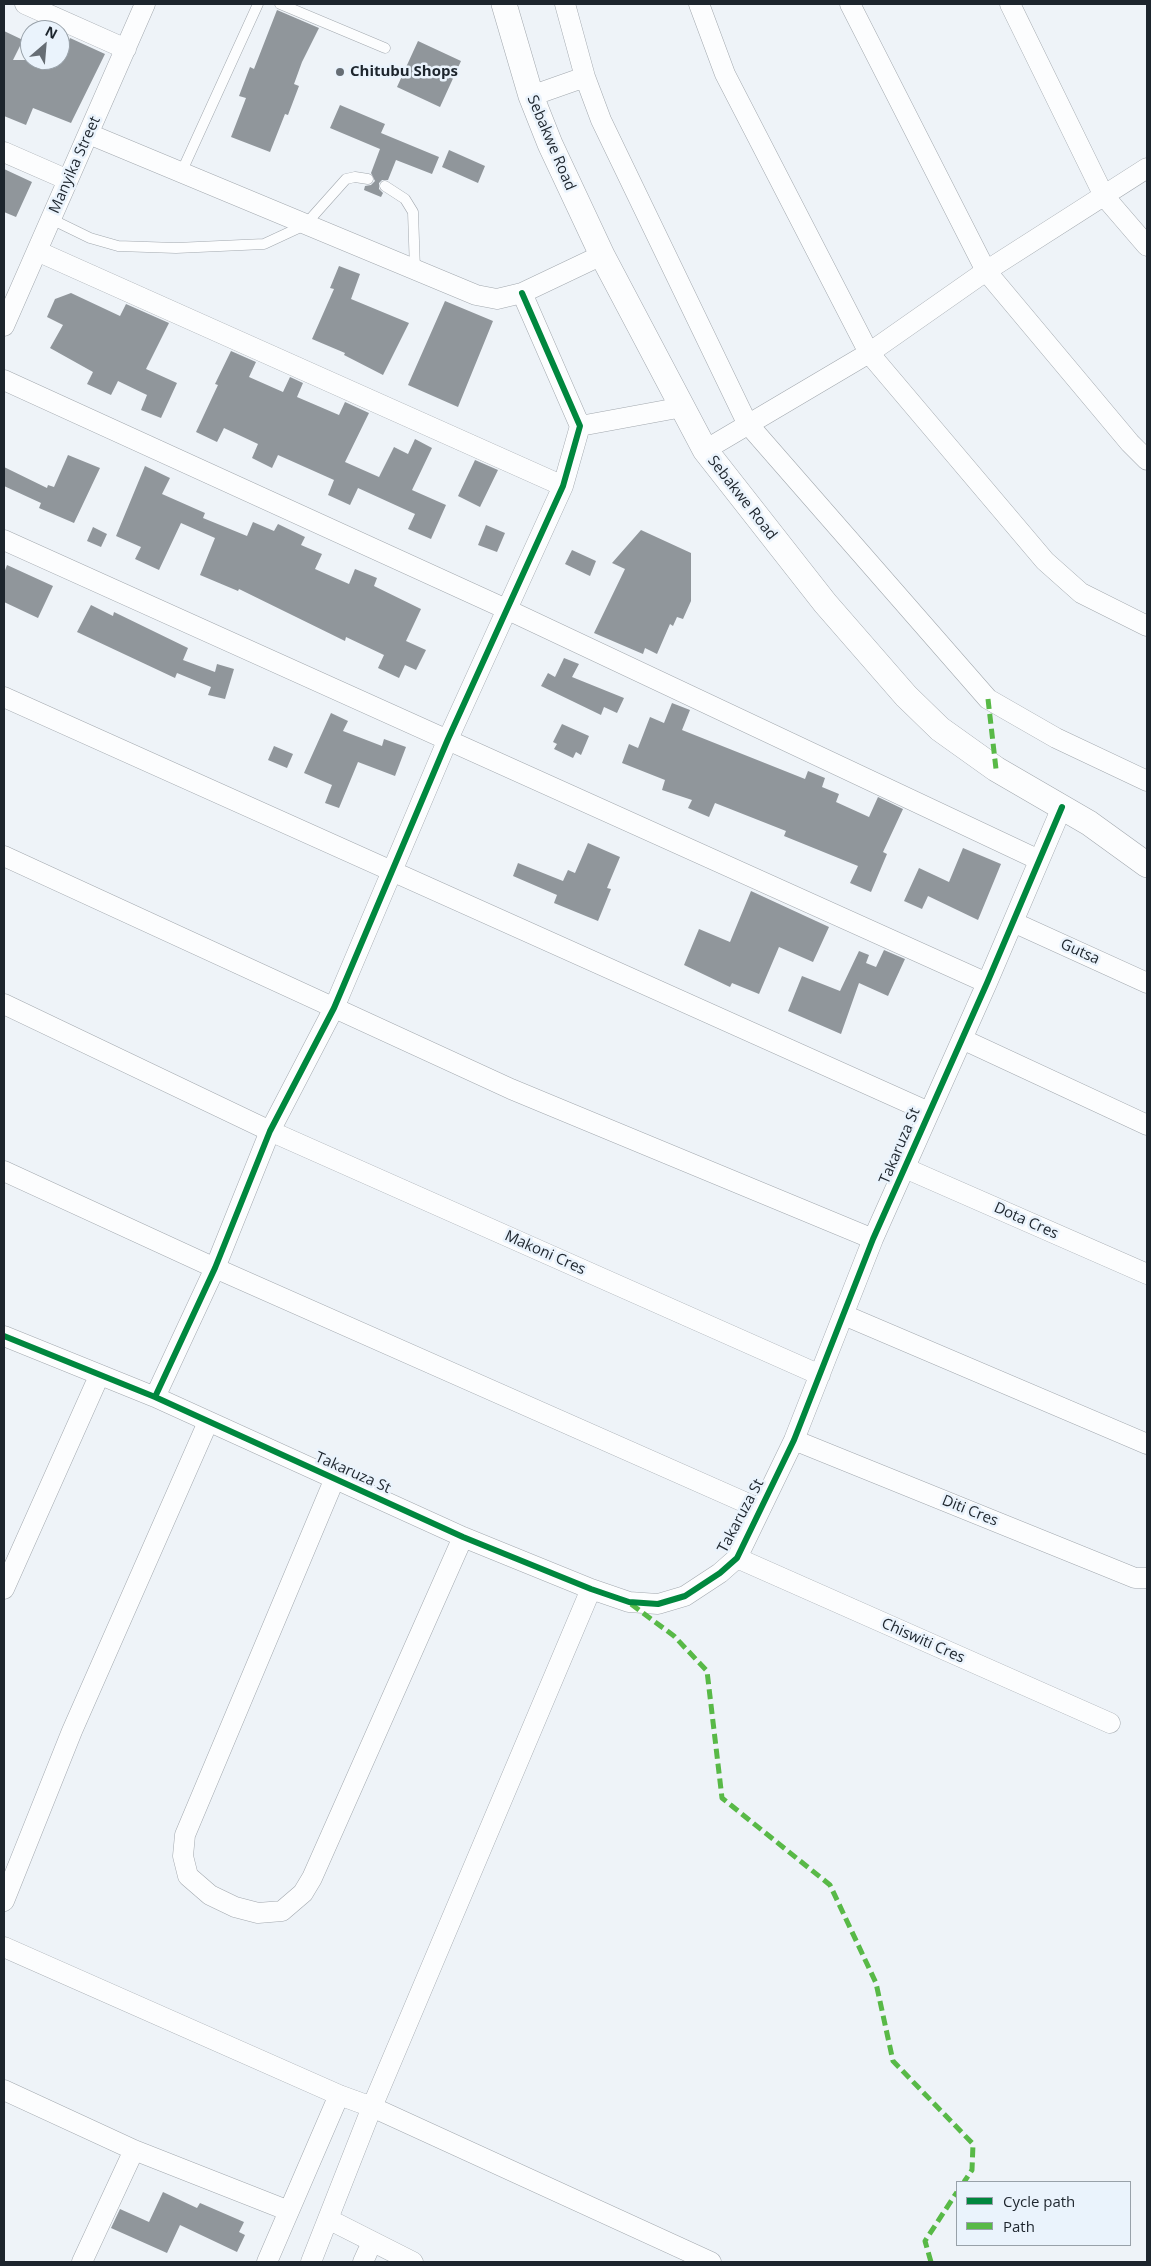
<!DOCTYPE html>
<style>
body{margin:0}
#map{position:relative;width:1151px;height:2266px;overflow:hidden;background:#eef3f8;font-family:"Open Sans",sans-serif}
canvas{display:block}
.frame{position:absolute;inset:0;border:5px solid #1d252d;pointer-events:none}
.legend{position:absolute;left:956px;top:2181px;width:175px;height:65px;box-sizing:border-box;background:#eaf3fc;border:1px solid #98a1a9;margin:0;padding:6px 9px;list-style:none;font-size:15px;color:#1d252d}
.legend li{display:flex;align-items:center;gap:10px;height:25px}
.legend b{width:25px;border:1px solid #98a1a9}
.north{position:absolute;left:20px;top:20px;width:50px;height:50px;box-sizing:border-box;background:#eaf3fc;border:1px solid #98a1a9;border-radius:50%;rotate:27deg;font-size:14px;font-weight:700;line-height:20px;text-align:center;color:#1d252d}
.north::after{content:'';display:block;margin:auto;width:18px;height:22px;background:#666d74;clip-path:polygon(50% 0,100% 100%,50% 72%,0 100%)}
</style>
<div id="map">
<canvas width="1151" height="2266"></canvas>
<div class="frame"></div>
<ul class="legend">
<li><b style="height:6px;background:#00873e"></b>Cycle path</li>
<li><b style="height:6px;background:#58b947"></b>Path</li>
</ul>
<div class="north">N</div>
</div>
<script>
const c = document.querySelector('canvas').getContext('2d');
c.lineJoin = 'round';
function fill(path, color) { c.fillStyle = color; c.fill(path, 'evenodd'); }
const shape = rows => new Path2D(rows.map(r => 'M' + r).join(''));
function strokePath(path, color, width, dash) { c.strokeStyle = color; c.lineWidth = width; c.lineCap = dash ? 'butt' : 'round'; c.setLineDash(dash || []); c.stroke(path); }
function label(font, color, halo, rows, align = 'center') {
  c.font = font + ' "Open Sans",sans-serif'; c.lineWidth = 5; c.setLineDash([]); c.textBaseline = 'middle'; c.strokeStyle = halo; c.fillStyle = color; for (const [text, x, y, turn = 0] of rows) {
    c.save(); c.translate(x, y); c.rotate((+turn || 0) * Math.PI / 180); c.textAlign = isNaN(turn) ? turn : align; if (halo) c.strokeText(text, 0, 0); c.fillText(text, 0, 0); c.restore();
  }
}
const building = shape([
 [277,10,319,28,302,62,294,84,299,86,288,115,285,114,270,152,231,137,246,98,239,96,250,67,254,69],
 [4,31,23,40,13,60,60,60,70,38,105,54,71,123,33,108,26,125,4,116],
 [418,41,461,61,440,107,397,87],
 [340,105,385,124,381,133,439,157,432,174,396,160,388,180,382,180,379,183,379,189,383,193,381,197,364,190,365,186,371,185,375,181,371,173,380,149,330,128],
 [449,150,485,166,478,183,442,167],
 [4,169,32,182,16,217,4,212],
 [339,266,360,274,351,299,409,323,383,375,344,355,345,353,312,339,334,289,330,288],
 [71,293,120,316,126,304,169,323,146,369,177,383,161,418,141,410,147,395,118,381,111,395,87,384,93,372,50,348,63,325,47,317,55,299],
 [445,301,493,321,458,407,408,385],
 [231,351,256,362,249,377,283,392,290,377,303,383,297,397,339,415,345,402,369,413,345,462,379,477,394,447,408,454,415,439,432,448,412,490,446,505,431,539,408,529,415,514,358,488,350,505,328,495,334,480,278,455,272,468,252,458,258,444,224,428,217,442,196,432,218,385,215,384],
 [68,455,100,468,74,523,39,508,41,503,4,486,4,467,47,488,48,485,54,487],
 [475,460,498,470,480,507,458,496],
 [145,466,170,478,162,494,205,513,203,518,247,536,253,522,274,531,278,524,305,537,301,545,322,554,315,569,349,584,355,569,377,578,374,586,421,609,406,641,426,650,416,670,405,665,399,678,378,668,384,655,346,637,345,641,239,589,238,591,200,575,215,538,181,523,159,570,135,559,141,547,116,536],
 [486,525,505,533,497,552,478,545],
 [93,527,107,534,101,547,87,541],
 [641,530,691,553,691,601,683,619,677,617,673,626,670,624,657,654,645,648,643,654,594,633,625,569,612,563],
 [572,550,596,561,590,576,565,564],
 [7,565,53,586,38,618,4,602,4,573],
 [91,605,113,616,114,612,188,648,183,660,215,672,217,664,234,669,225,699,208,695,211,687,177,673,175,678,77,632],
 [564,658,579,664,572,677,624,698,617,713,604,707,601,715,541,686,548,673,555,677],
 [672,703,690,710,682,730,805,779,808,771,825,778,822,787,839,794,836,802,869,817,878,797,903,809,883,852,887,854,871,892,850,883,858,866,784,836,786,831,715,803,709,817,688,808,692,800,662,790,665,780,622,763,629,744,638,748,650,717,664,723],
 [331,713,348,721,343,731,382,746,384,739,406,747,395,776,358,762,339,808,325,803,332,785,304,773],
 [562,724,589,736,581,755,576,752,573,758,554,749,557,744,553,742],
 [274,746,293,754,287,768,268,760],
 [588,843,620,857,607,888,611,889,598,921,554,903,557,895,513,876,518,863,563,881,568,870,575,873],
 [963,848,1001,864,978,920,928,896,922,909,904,901,919,868,949,882],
 [751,891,829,927,813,962,779,947,759,994,732,983,730,987,684,965,699,929,730,942],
 [884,950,905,959,888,996,859,983,841,1034,788,1011,802,976,840,991,859,951,869,955,866,963,876,967],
 [163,2192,197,2208,200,2203,244,2222,239,2232,245,2235,237,2252,180,2225,167,2253,111,2228,120,2209,149,2222]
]);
const service = shape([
 [280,4,385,48],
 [181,173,258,4],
 [385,186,405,199,413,212,415,270],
 [51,219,90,238,118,246,176,248,264,244,305,225,346,179,355,177,368,179]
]);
const minor = shape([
 [25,4,126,49],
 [565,4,585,77,601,120,747,423,988,699,1056,738,1147,781],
 [699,4,725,74,869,353,1045,561,1081,593,1147,626],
 [850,4,986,271,1130,443,1147,460],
 [1010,4,1104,196,1147,246],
 [531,96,585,77],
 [89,134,476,295,497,299,522,293,602,255],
 [4,152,68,180],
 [37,251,563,486],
 [4,326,145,4],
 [4,380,506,609,1039,860],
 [580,426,683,407],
 [705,450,869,353,986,271,1147,168],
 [4,540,987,983],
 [4,697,929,1112],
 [4,856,511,1089,873,1239],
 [1013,922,1147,983],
 [4,1004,270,1131,820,1375],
 [962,1039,1147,1125],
 [905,1168,1147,1274],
 [4,1171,215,1268,760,1509],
 [844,1315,1147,1444],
 [4,1336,155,1397,463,1537,591,1589,629,1602,658,1604,685,1596,720,1573,737,1558,794,1440,873,1239,987,983,1062,807],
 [155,1397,215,1268,270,1131,334,1008,448,739,563,486,580,426,522,293],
 [794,1440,1135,1578,1147,1578],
 [335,1478,185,1835,183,1856,188,1876,210,1895,235,1907,258,1913,282,1911,303,1893,312,1878,463,1537],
 [737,1558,1110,1723],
 [4,1589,99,1376],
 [4,1901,72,1731,208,1422],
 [4,1947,339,2095,372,2107,711,2262],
 [4,2090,134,2150,289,2211],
 [328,2219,413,2262],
 [82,2262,134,2150],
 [267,2262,339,2095],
 [311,2262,372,2107,591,1589],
 [363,2262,372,2242]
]);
const tertiary = shape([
 [504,4,531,96,550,144,602,255,705,450,825,603,906,696,940,729,996,769,1089,823,1147,865]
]);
const quiet = shape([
 [988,699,996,769],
 [631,1604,674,1636,707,1671,722,1798,830,1885,876,1983,893,2061,973,2144,972,2170,964,2182],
 [931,2262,925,2241,957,2192]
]);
const cycleway = shape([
 [4,1336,155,1397,463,1537,591,1589,629,1602,658,1604,685,1596,720,1573,737,1558,794,1440,873,1239,987,983,1062,807],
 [155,1397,215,1268,270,1131,334,1008,448,739,563,486,580,426,522,293]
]);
const markers = [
 [340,72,5,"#666d74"]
];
const poiNames = [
 ["Chitubu Shops",350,72]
];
const streetNames = [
 ["Sebakwe Road",551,143,67],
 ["Manyika Street",75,165,-66],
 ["Sebakwe Road",742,498,52],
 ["Gutsa",1080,952,24],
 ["Takaruza St",900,1146,-67],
 ["Dota Cres",1026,1221,24],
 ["Makoni Cres",545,1253,24],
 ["Takaruza St",353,1473,24],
 ["Diti Cres",970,1511,22],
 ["Takaruza St",741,1516,-62],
 ["Chiswiti Cres",923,1641,24]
];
fill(building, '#90969b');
strokePath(service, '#a2a8ae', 11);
strokePath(minor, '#a2a8ae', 21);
strokePath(tertiary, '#a2a8ae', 26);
strokePath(service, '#fcfdfe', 10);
strokePath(minor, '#fcfdfe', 20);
strokePath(tertiary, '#fcfdfe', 25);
strokePath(quiet, '#58b947', 5, [10, 5]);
strokePath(cycleway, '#00873e', 6);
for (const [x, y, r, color] of markers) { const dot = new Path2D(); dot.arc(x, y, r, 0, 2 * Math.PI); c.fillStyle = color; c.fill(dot); strokePath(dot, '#eaf3fc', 2); }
label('bold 15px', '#1d252d', '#eaf3fc', poiNames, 'left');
label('15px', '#1d252d', '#eaf3fc', streetNames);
</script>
